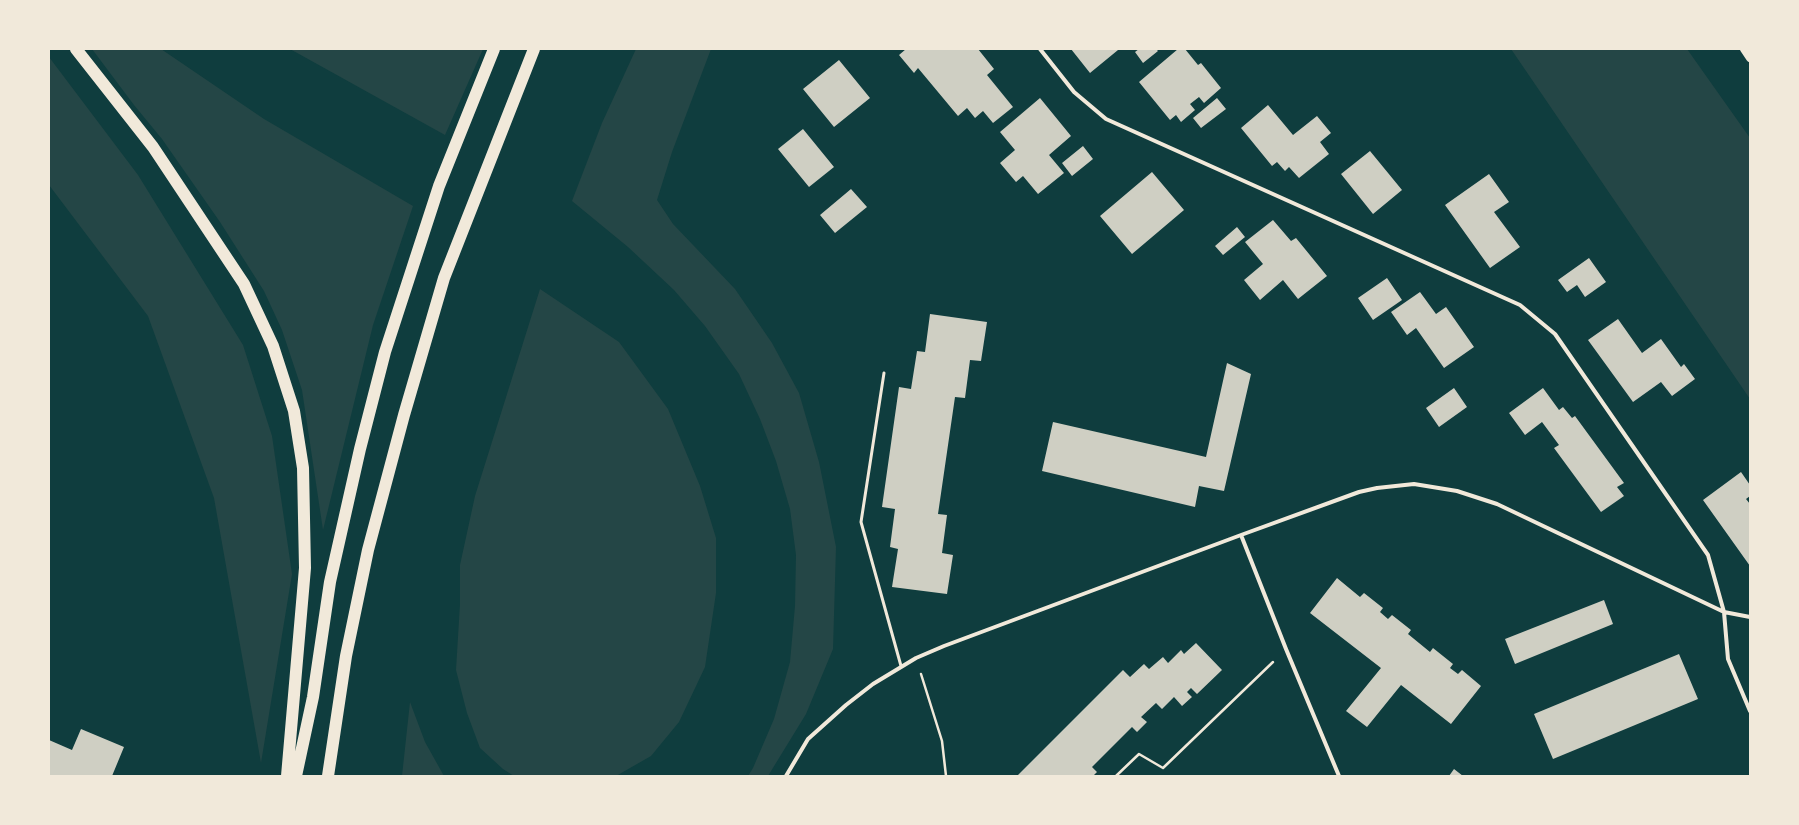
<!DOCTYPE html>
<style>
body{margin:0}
#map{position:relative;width:1799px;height:825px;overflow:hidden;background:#0f3d3e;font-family:Figtree,sans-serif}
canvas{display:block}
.frame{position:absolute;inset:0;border:50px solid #f1e9da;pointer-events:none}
</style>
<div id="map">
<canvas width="1799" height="825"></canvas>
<div class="frame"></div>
</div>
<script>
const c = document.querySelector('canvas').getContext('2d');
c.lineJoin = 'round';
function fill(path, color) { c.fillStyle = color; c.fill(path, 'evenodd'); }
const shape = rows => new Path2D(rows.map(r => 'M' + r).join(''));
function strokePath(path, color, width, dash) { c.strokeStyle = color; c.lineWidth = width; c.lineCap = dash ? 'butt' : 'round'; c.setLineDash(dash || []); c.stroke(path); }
const green = shape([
 [92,49,161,49,264,119,413,206,373,325,323,530,302,390,282,330,264,291,220,222,162,139,134,105],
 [290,49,483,49,445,135],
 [636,49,711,49,672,152,657,200,673,224,735,289,772,343,799,393,819,462,836,547,833,649,806,714,768,776,748,776,753,768,774,719,790,662,795,606,796,555,790,509,776,461,760,419,739,374,705,326,674,290,628,247,572,201,602,123],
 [1511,49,1687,49,1750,138,1750,399],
 [49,57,138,175,243,345,272,436,292,574,261,763,214,498,148,316,49,185],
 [540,289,619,342,668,409,700,486,716,538,716,593,705,667,679,722,651,756,616,776,514,776,503,769,480,748,467,713,456,670,460,604,460,565,475,496],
 [410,702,425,742,444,776,402,776]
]);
const building = shape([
 [906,49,978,49,994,69,987,75,1013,107,993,123,983,111,975,118,967,108,958,116,918,68,914,73,899,55],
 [1071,49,1117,49,1118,50,1090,73],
 [1139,49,1156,49,1158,51,1143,63,1135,52],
 [1178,49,1185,49,1198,65,1201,63,1221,88,1204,103,1199,97,1190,104,1195,110,1181,122,1176,115,1170,120,1139,82],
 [839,60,870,98,834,127,803,89],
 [1040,98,1071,136,1049,155,1064,173,1038,194,1023,176,1016,182,1000,163,1015,150,1000,132],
 [1217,98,1226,109,1201,128,1193,118],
 [1268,105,1293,135,1317,116,1331,133,1320,142,1329,154,1299,178,1289,167,1285,171,1277,162,1272,166,1241,128],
 [803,129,834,167,809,187,778,149],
 [1083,146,1093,159,1072,176,1062,163],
 [1370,151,1402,190,1373,214,1341,174],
 [1152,172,1184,210,1132,254,1100,216],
 [1489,174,1509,202,1494,212,1520,247,1490,268,1445,205],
 [851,189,867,207,835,233,820,215],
 [1273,220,1291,241,1296,238,1327,276,1298,299,1283,280,1260,300,1244,280,1263,264,1245,242],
 [1237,227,1245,237,1223,255,1215,246],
 [1589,258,1606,282,1585,297,1577,285,1567,292,1558,280],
 [1387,278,1402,300,1373,320,1358,298],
 [1420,292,1436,314,1446,307,1474,347,1444,368,1416,328,1407,335,1391,312],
 [930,314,987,322,981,361,970,360,965,398,955,397,938,514,947,515,942,553,953,555,947,594,892,587,898,549,890,547,895,509,882,507,899,387,911,389,917,351,925,352],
 [1618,319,1642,353,1661,339,1681,367,1684,364,1695,379,1672,396,1661,382,1633,402,1588,340],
 [1227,363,1251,374,1224,491,1199,486,1195,507,1042,471,1053,422,1206,457],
 [1454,388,1467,407,1439,427,1426,408],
 [1543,388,1559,410,1563,407,1572,418,1575,416,1624,483,1617,487,1624,496,1601,512,1554,448,1559,445,1542,422,1525,435,1509,413],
 [1741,472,1750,485,1750,496,1746,499,1750,504,1750,566,1703,500],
 [1337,578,1360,597,1364,593,1383,608,1380,612,1388,619,1392,615,1411,630,1408,634,1430,652,1433,648,1453,664,1450,668,1458,674,1462,670,1481,686,1451,724,1401,685,1367,727,1346,711,1381,668,1310,613],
 [1604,600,1613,624,1515,664,1505,639],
 [1196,643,1222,670,1197,694,1191,688,1187,692,1192,697,1182,706,1174,697,1162,709,1156,703,1141,717,1147,722,1137,732,1132,727,1092,767,1097,772,1093,776,1017,776,1123,670,1130,677,1144,664,1149,669,1163,657,1168,663,1181,650,1184,654],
 [1679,654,1698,699,1553,759,1534,714],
 [81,729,124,747,112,776,49,776,49,740,72,750],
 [1454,769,1463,776,1449,776]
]);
const path = shape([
 [921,674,942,741,946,776],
 [1116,776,1139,754,1163,768,1273,662]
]);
const service = shape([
 [884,373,861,522,901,666]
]);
const minor = shape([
 [1040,49,1074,92,1106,119,1520,305,1555,334,1708,555,1724,612,1728,659,1750,711],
 [1241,535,1286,649,1339,776],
 [786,776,808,739,846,705,873,684,916,658,944,646,1241,535,1359,492,1377,488,1414,484,1457,491,1497,504,1724,612,1750,617]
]);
const secondary = shape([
 [1744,49,1750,58]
]);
const motorway = shape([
 [76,49,153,147,244,284,273,346,294,411,303,468,305,568,287,776],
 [296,776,313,697,330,582,360,449,385,352,439,186,494,49],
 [328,776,346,656,368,550,404,415,444,278,534,49]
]);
fill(green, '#244646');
fill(building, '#cfcfc3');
strokePath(path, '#f1e9da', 2.5);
strokePath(service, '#f1e9da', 3);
strokePath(minor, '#f1e9da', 4);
strokePath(secondary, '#f1e9da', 8);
strokePath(motorway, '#f1e9da', 12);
</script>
